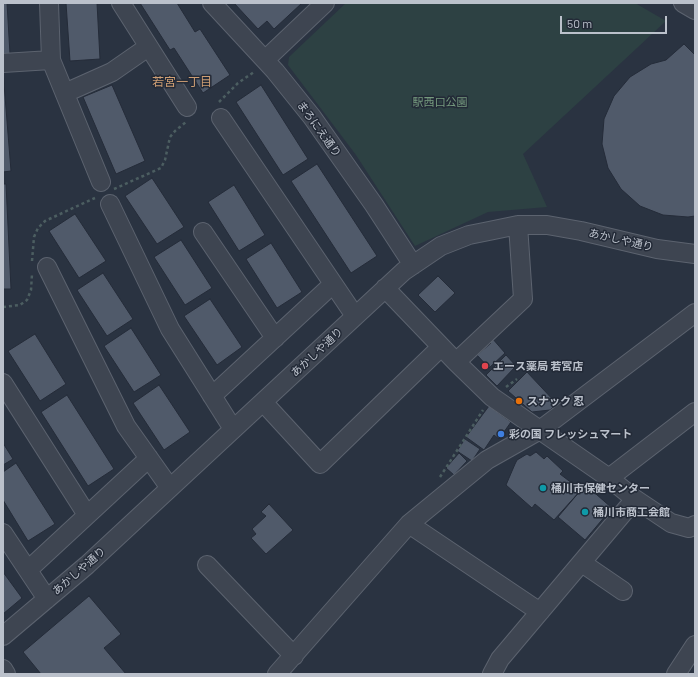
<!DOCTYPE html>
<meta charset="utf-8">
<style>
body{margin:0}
#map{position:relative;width:698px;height:677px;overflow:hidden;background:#2a3341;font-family:Barlow,sans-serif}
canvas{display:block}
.frame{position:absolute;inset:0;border:4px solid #bbc1cb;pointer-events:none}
.scale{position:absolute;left:560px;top:16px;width:107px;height:18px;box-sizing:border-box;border:2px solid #bbc1cb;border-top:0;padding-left:5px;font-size:12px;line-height:14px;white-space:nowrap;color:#bbc1cb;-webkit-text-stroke:3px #232a37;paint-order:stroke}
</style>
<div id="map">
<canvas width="698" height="677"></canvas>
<div class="frame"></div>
<div class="scale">50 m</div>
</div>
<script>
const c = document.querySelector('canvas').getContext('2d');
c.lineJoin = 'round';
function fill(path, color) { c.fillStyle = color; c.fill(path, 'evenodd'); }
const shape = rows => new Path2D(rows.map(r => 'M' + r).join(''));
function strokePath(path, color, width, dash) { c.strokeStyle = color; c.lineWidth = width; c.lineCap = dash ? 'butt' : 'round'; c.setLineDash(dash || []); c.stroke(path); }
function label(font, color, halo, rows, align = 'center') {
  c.font = font + ' Barlow,"Noto Sans JP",sans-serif'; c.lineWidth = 3; c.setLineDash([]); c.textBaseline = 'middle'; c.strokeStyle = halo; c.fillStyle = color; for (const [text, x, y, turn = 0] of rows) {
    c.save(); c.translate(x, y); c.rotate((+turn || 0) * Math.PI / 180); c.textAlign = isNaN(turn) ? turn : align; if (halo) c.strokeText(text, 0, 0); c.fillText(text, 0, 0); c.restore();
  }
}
const green = shape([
 [346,3,635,3,666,21,523,154,547,207,488,212,415,246,356,155,288,65,289,57]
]);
const building = shape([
 [3,3,7,3,10,54,3,54,3,3],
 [66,3,97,3,100,59,70,61,66,3],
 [140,3,177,3,195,32,200,29,230,75,203,93,174,48,170,50,140,3],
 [234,3,302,3,274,29,267,21,258,29,234,3],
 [684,44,695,55,695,216,688,217,663,215,640,206,621,189,608,168,602,144,604,119,614,96,630,77,651,64,666,60,684,44],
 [3,71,11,171,3,172,3,71],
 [112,85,145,161,116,174,83,97,112,85],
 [261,85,308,159,283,175,236,102,261,85],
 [317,164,377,256,351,273,291,181,317,164],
 [152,178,184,227,157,244,125,196,152,178],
 [3,184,6,184,11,289,3,289,3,184],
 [234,185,265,235,239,251,208,202,234,185],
 [75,214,106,261,79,278,49,231,75,214],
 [181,240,212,288,185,305,154,257,181,240],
 [271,243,302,292,277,308,246,259,271,243],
 [103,273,133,319,107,336,77,290,103,273],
 [438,276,455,293,435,312,418,295,438,276],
 [210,299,242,347,217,365,184,316,210,299],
 [131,328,161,375,134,392,104,346,131,328],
 [35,334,66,384,40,401,8,351,35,334],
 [492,338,505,353,489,368,477,355,491,343,489,341,492,338],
 [506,355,516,366,497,386,486,375,506,355],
 [527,372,557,404,550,410,532,412,508,391,527,372],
 [159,385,190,432,164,450,133,403,159,385],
 [67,395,114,469,88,486,41,412,67,395],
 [489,406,511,422,499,439,494,435,484,450,466,437,489,406],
 [465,439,480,449,472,461,457,451,465,439],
 [3,443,13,459,3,465,3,443],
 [536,452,544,459,547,456,563,471,560,474,581,490,554,520,535,504,532,508,506,485,515,464,517,460,527,454,530,456,536,452],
 [459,453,467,461,454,475,446,468,459,453],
 [16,463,55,524,28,541,3,500,3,472,16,463],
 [586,484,590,487,589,488,612,508,585,540,558,517,586,484],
 [269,504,293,530,266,554,251,538,256,534,252,529,266,516,261,512,269,504],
 [3,572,22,598,3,614,3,572],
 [89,596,121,634,104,648,126,674,41,674,23,652,89,596]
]);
const path = shape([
 [219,102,238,83,254,72],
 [114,189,161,168,165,160,170,137,175,131,186,122],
 [32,261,34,237,38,228,45,221,95,198],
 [3,307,20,305,27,300,31,290,32,274],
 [506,387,517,379],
 [440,477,483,410]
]);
const minor = shape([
 [49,3,51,60,101,182],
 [121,3,187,107],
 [212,3,275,71,312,117,374,205,413,265],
 [683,3,695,10],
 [265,60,325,3],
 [3,63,51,60],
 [65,93,112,72,148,47],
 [221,118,355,316],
 [110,204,170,329,233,429],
 [203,232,275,338],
 [47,267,126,426,170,488],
 [385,288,456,362,492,397,609,478,635,499,671,523,689,528,695,525],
 [456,362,523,299,518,225],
 [3,383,87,515],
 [212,396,333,284],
 [263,402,320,464,441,347],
 [609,478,695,412],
 [409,524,540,612],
 [3,533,47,599],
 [582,563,623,591],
 [207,565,294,656],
 [28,570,149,458],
 [3,636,87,565,404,271,441,246,469,235,489,231,518,225,547,225,581,231,657,249,695,254],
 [3,669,6,674],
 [277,674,409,524,487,460,540,430,695,313],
 [492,674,500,659,635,499],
 [676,674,695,645]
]);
const markers = [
 [485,366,4,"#e0444e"],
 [519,401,4,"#e8710a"],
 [501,434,4,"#3f7fe0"],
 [543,488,4,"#0f9aa8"],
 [585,512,4,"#0f9aa8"]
];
const parkNames = [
 ["駅西口公園",440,102]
];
const streetNames = [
 ["まろにえ通り",319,129,54],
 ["あかしや通り",621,240,13],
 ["あかしや通り",317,352,-43],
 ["あかしや通り",79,571,-41]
];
const poiNames = [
 ["エース薬局 若宮店",493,366],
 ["スナック 忍",527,401],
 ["彩の国 フレッシュマート",509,434],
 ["桶川市保健センター",551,488],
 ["桶川市商工会館",593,512]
];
const neighbourhoodNames = [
 ["若宮一丁目",182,82]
];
fill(green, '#2d4143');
fill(building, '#505a6a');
strokePath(building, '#252c39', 1);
strokePath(minor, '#5c636f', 20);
strokePath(path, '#4c5e61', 2.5, [3, 3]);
strokePath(minor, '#3e4551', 18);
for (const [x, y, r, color] of markers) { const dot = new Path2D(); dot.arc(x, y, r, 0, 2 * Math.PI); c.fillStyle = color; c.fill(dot); strokePath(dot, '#232a37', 1.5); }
label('11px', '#759a7e', '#232a37', parkNames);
label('11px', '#bbc1cb', '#232a37', streetNames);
label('bold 11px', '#bbc1cb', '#232a37', poiNames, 'left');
label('12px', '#cd9e74', '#232a37', neighbourhoodNames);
</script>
